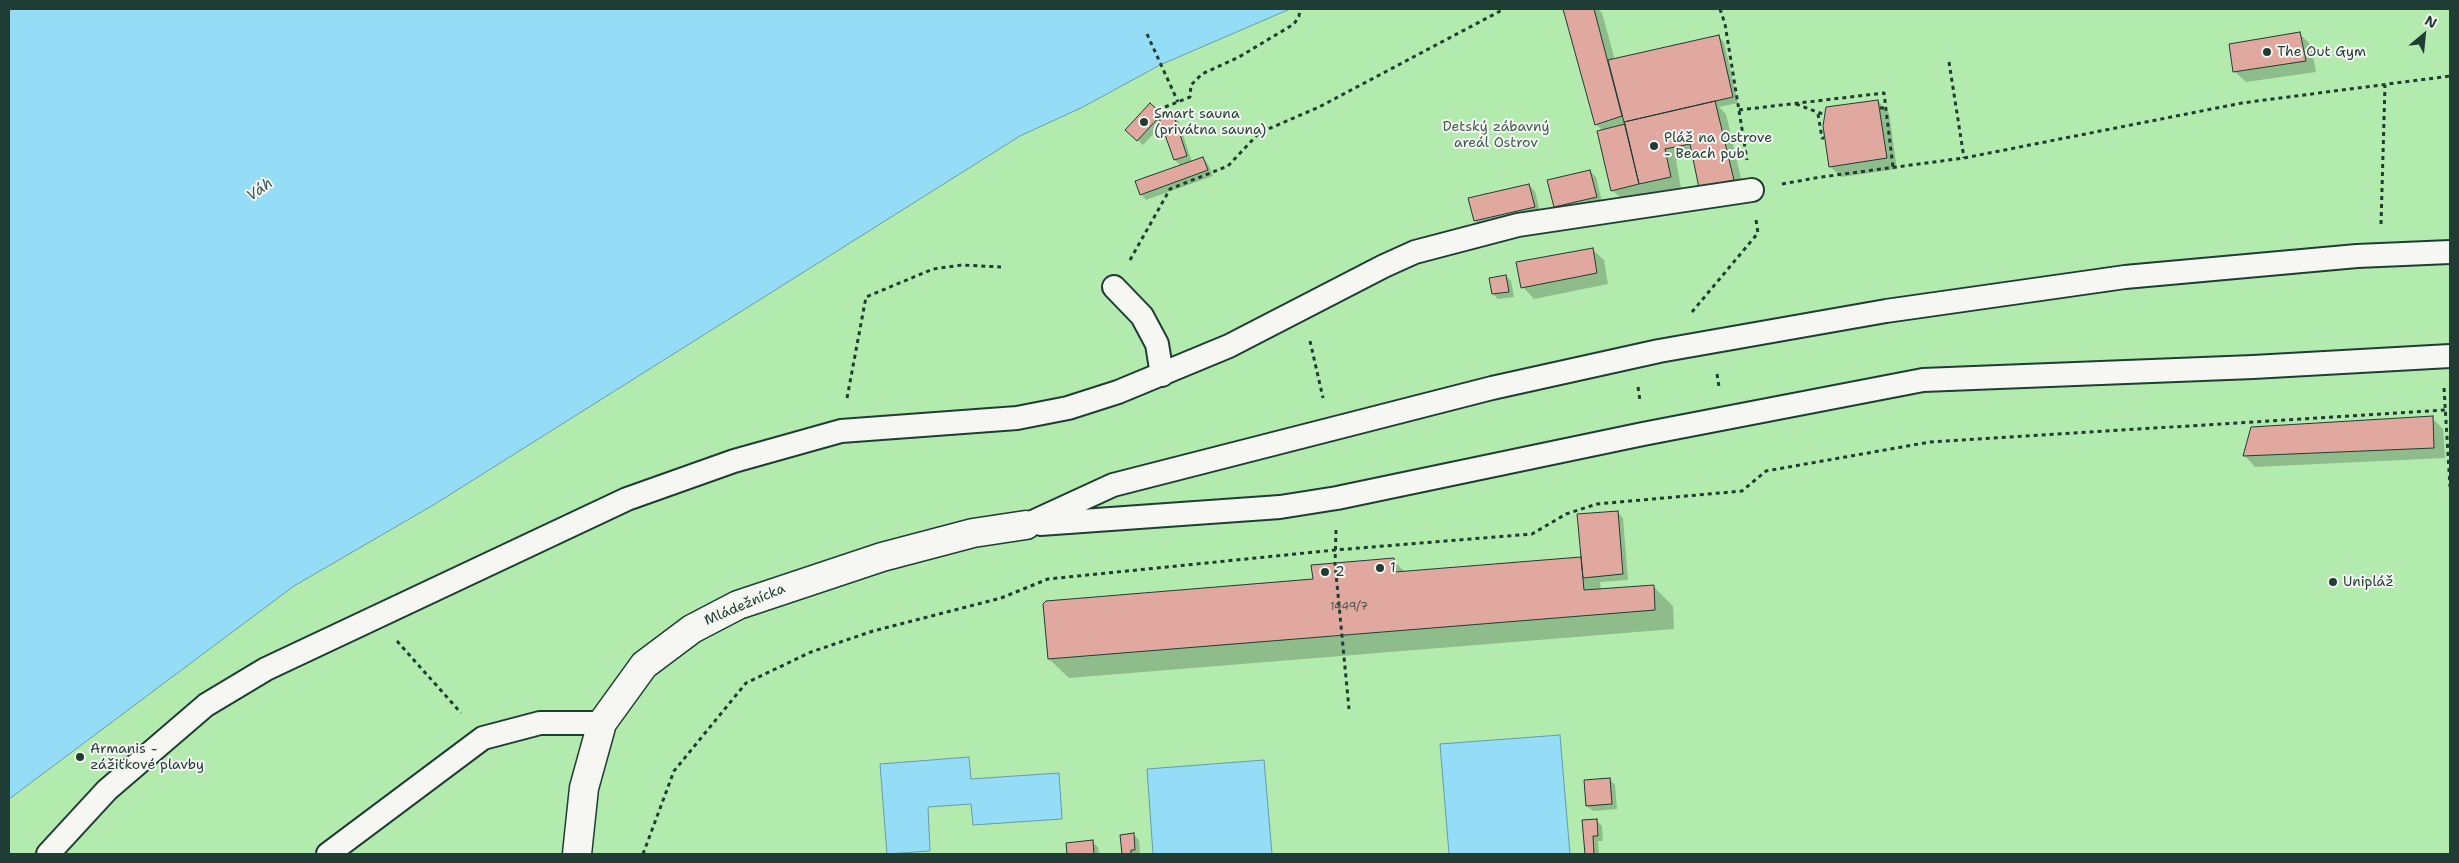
<!DOCTYPE html>
<meta charset="utf-8">
<style>
body{margin:0}
#map{position:relative;width:2459px;height:863px;overflow:hidden;background:#f6f6f2;font-family:"Shantell Sans",sans-serif}
canvas{display:block}
.frame{position:absolute;inset:0;border:10px solid #1f3d34;pointer-events:none}
.north{position:absolute;left:2399px;top:10px;width:50px;height:50px;-webkit-text-stroke:4px #f6f6f2;paint-order:stroke;rotate:28deg;font-size:14px;font-weight:700;line-height:20px;text-align:center;color:#1f3d34}
.north::after{content:'';display:block;margin:auto;width:18px;height:22px;background:#1f3d34;clip-path:polygon(50% 0,100% 100%,50% 72%,0 100%)}
</style>
<div id="map">
<canvas width="2459" height="863"></canvas>
<div class="frame"></div>
<div class="north">N</div>
</div>
<script>
const c = document.querySelector('canvas').getContext('2d');
c.lineJoin = 'round';
function fill(path, color) { c.fillStyle = color; c.fill(path, 'evenodd'); }
const shape = rows => new Path2D(rows.map(r => 'M' + r).join(''));
function strokePath(path, color, width, dash) { c.strokeStyle = color; c.lineWidth = width; c.lineCap = dash ? 'butt' : 'round'; c.setLineDash(dash || []); c.stroke(path); }
function label(font, color, halo, rows, align = 'center') {
  c.font = font + ' "Shantell Sans",sans-serif'; c.lineWidth = 4; c.setLineDash([]); c.textBaseline = 'middle'; c.strokeStyle = halo; c.fillStyle = color; for (const [text, x, y, turn = 0] of rows) {
    c.save(); c.translate(x, y); c.rotate((+turn || 0) * Math.PI / 180); c.textAlign = isNaN(turn) ? turn : align; if (halo) c.strokeText(text, 0, 0); c.fillText(text, 0, 0); c.restore();
  }
}
const green = shape([
 [1290,9,2450,9,2450,854,9,854,9,799,294,586,435,504,1020,136,1083,107,1160,65]
]);
const water = shape([
 [9,9,1290,9,1160,65,1083,107,1020,136,435,504,294,586,9,799,9,9],
 [1560,735,1570,854,1449,854,1440,744,1560,735],
 [969,757,971,779,1059,773,1062,819,973,825,971,804,928,807,930,851,887,854,880,764,969,757],
 [1264,760,1272,854,1153,854,1147,769,1264,760]
]);
const shadow = shape([
 [1565,9,1598,9,1602,13,1615,60,1718,36,1724,42,1738,103,1719,107,1726,114,1744,191,1712,198,1694,156,1676,160,1681,188,1624,201,1612,190,1603,131,1596,124],
 [2300,34,2311,45,2316,72,2246,82,2234,71],
 [1878,101,1889,113,1897,169,1841,177,1830,166],
 [1150,105,1164,117,1172,114,1178,120,1192,162,1203,158,1208,164,1213,176,1146,200,1141,194,1181,166,1175,160,1162,125,1143,145,1127,130],
 [1590,171,1596,177,1602,202,1560,212,1555,206],
 [1529,185,1535,191,1540,212,1480,226,1475,220],
 [1592,249,1604,260,1608,284,1534,299,1523,287],
 [1506,276,1511,281,1514,297,1498,299,1493,294],
 [2432,418,2443,429,2445,458,2255,467,2244,455],
 [1617,512,1623,518,1628,580,1600,582,1601,590,1653,586,1673,606,1674,629,1069,678,1049,659,1314,580,1393,560,1406,573,1580,558,1583,561],
 [1610,779,1615,785,1617,809,1593,811,1587,806],
 [1596,820,1602,826,1603,841,1598,841,1599,854,1586,854,1584,822],
 [1134,835,1139,840,1140,854,1123,854,1122,836],
 [1092,842,1098,847,1099,854,1069,854,1068,844]
]);
const building = shape([
 [1563,9,1594,9,1622,116,1595,125,1563,9],
 [2300,32,2306,61,2233,72,2229,44,2300,32],
 [1719,35,1733,97,1624,122,1608,60,1719,35],
 [1878,100,1887,158,1829,167,1823,126,1826,107,1878,100],
 [1715,101,1734,180,1699,188,1690,144,1665,149,1671,177,1639,184,1624,122,1715,101],
 [1150,103,1162,114,1137,141,1125,130,1150,103],
 [1173,113,1187,156,1174,160,1159,118,1173,113],
 [1625,124,1639,184,1611,191,1597,131,1625,124],
 [1203,157,1208,170,1140,195,1135,181,1203,157],
 [1590,170,1597,197,1554,207,1547,180,1590,170],
 [1529,184,1535,207,1474,221,1468,198,1529,184],
 [1593,248,1597,273,1521,288,1516,262,1593,248],
 [1506,275,1509,292,1492,294,1489,278,1506,275],
 [2433,416,2434,448,2243,456,2251,427,2433,416],
 [1618,511,1623,574,1583,578,1577,514,1618,511],
 [1581,557,1584,590,1654,585,1655,610,1048,659,1043,604,1046,601,1313,579,1311,565,1335,563,1394,558,1395,572,1581,557],
 [1610,778,1612,804,1586,806,1584,780,1610,778],
 [1597,819,1598,836,1593,836,1594,854,1585,854,1582,820,1597,819],
 [1134,833,1135,850,1131,850,1131,854,1122,854,1120,835,1134,833],
 [1093,840,1094,854,1067,854,1066,843,1093,840]
]);
const path = shape([
 [1720,9,1725,24,1747,160],
 [1147,34,1178,102],
 [1949,62,1964,158],
 [1796,104,1825,115],
 [1165,107,1190,97,1191,85,1202,74,1239,57,1294,24,1299,16,1300,9],
 [1880,108,1885,108],
 [1739,110,1884,93,1893,167],
 [1818,114,1822,138,1824,138],
 [1782,184,1821,177,1964,158,2242,103,2450,76],
 [2381,224,2385,85],
 [1130,260,1170,189,1228,166,1259,133,1319,107,1504,9],
 [1692,312,1758,233,1756,220],
 [1310,341,1323,398],
 [1717,374,1719,387],
 [1638,387,1640,401],
 [2444,388,2450,487],
 [847,398,866,297,933,269,962,265,1001,267],
 [1336,530,1335,563,1349,709],
 [397,641,461,713],
 [643,854,674,771,746,683,811,652,873,631,1001,598,1048,579,1335,550,1532,534,1566,514,1597,504,1742,491,1766,471,1930,442,2445,410]
]);
const lane = shape([
 [1114,287,1142,316,1157,344,1162,375],
 [1040,524,1280,507,1337,498,1643,434,1923,380,2253,367,2450,356],
 [1026,525,1113,485,1492,388,1659,351,1886,311,2125,277,2357,256,2450,252],
 [48,854,107,790,206,705,266,669,627,499,734,461,841,431,1017,418,1068,408,1118,392,1229,346,1384,266,1415,252,1518,225,1752,190],
 [328,854,483,738,540,723,602,723]
]);
const street = shape([
 [577,854,584,788,602,723,644,665,692,629,738,605,882,557,973,533,1026,525]
]);
const markers = [
 [2267,52,5,"#1f3d34"],
 [1144,122,5,"#1f3d34"],
 [1654,146,5,"#1f3d34"],
 [1380,568,5,"#1f3d34"],
 [1325,572,5,"#1f3d34"],
 [2333,582,5,"#1f3d34"],
 [80,757,5,"#1f3d34"]
];
const numberNames = [
 ["1449/7",1349,607]
];
const poiNames = [
 ["The Out Gym",2277,52],
 ["Smart sauna",1154,114],
 ["(privátna sauna)",1154,130],
 ["Pláž na Ostrove",1664,138],
 ["- Beach pub",1664,154],
 ["1",1390,568],
 ["2",1335,572],
 ["Unipláž",2343,582],
 ["Armanis -",90,749],
 ["zážitkové plavby",90,765]
];
const parkNames = [
 ["Detský zábavný",1496,127],
 ["areál Ostrov",1496,143]
];
const streetNames = [
 ["Mládežnícka",745,605,-23]
];
const waterNames = [
 ["Váh",260,190,-36]
];
fill(green, '#b3ebae');
fill(water, '#95dcf7');
strokePath(water, '#669ca9', 1);
fill(shadow, '#0003');
fill(building, '#e1a89f');
strokePath(building, '#1f3d34', 1);
strokePath(lane, '#1f3d34', 26);
strokePath(street, '#1f3d34', 31);
strokePath(path, '#1f3d34', 3, [4, 4]);
strokePath(lane, '#f6f6f2', 22);
strokePath(street, '#f6f6f2', 28);
for (const [x, y, r, color] of markers) { const dot = new Path2D(); dot.arc(x, y, r, 0, 2 * Math.PI); c.fillStyle = color; c.fill(dot); strokePath(dot, '#f6f6f2', 2); }
label('11px', '#50584f', null, numberNames);
label('14px', '#1f3d34', '#f6f6f2', poiNames, 'left');
label('14px', '#3d604c', '#f6f6f2', parkNames);
label('14px', '#1f3d34', '#f6f6f2', streetNames);
label('italic 15px', '#375d5b', '#f6f6f2', waterNames);
</script>
